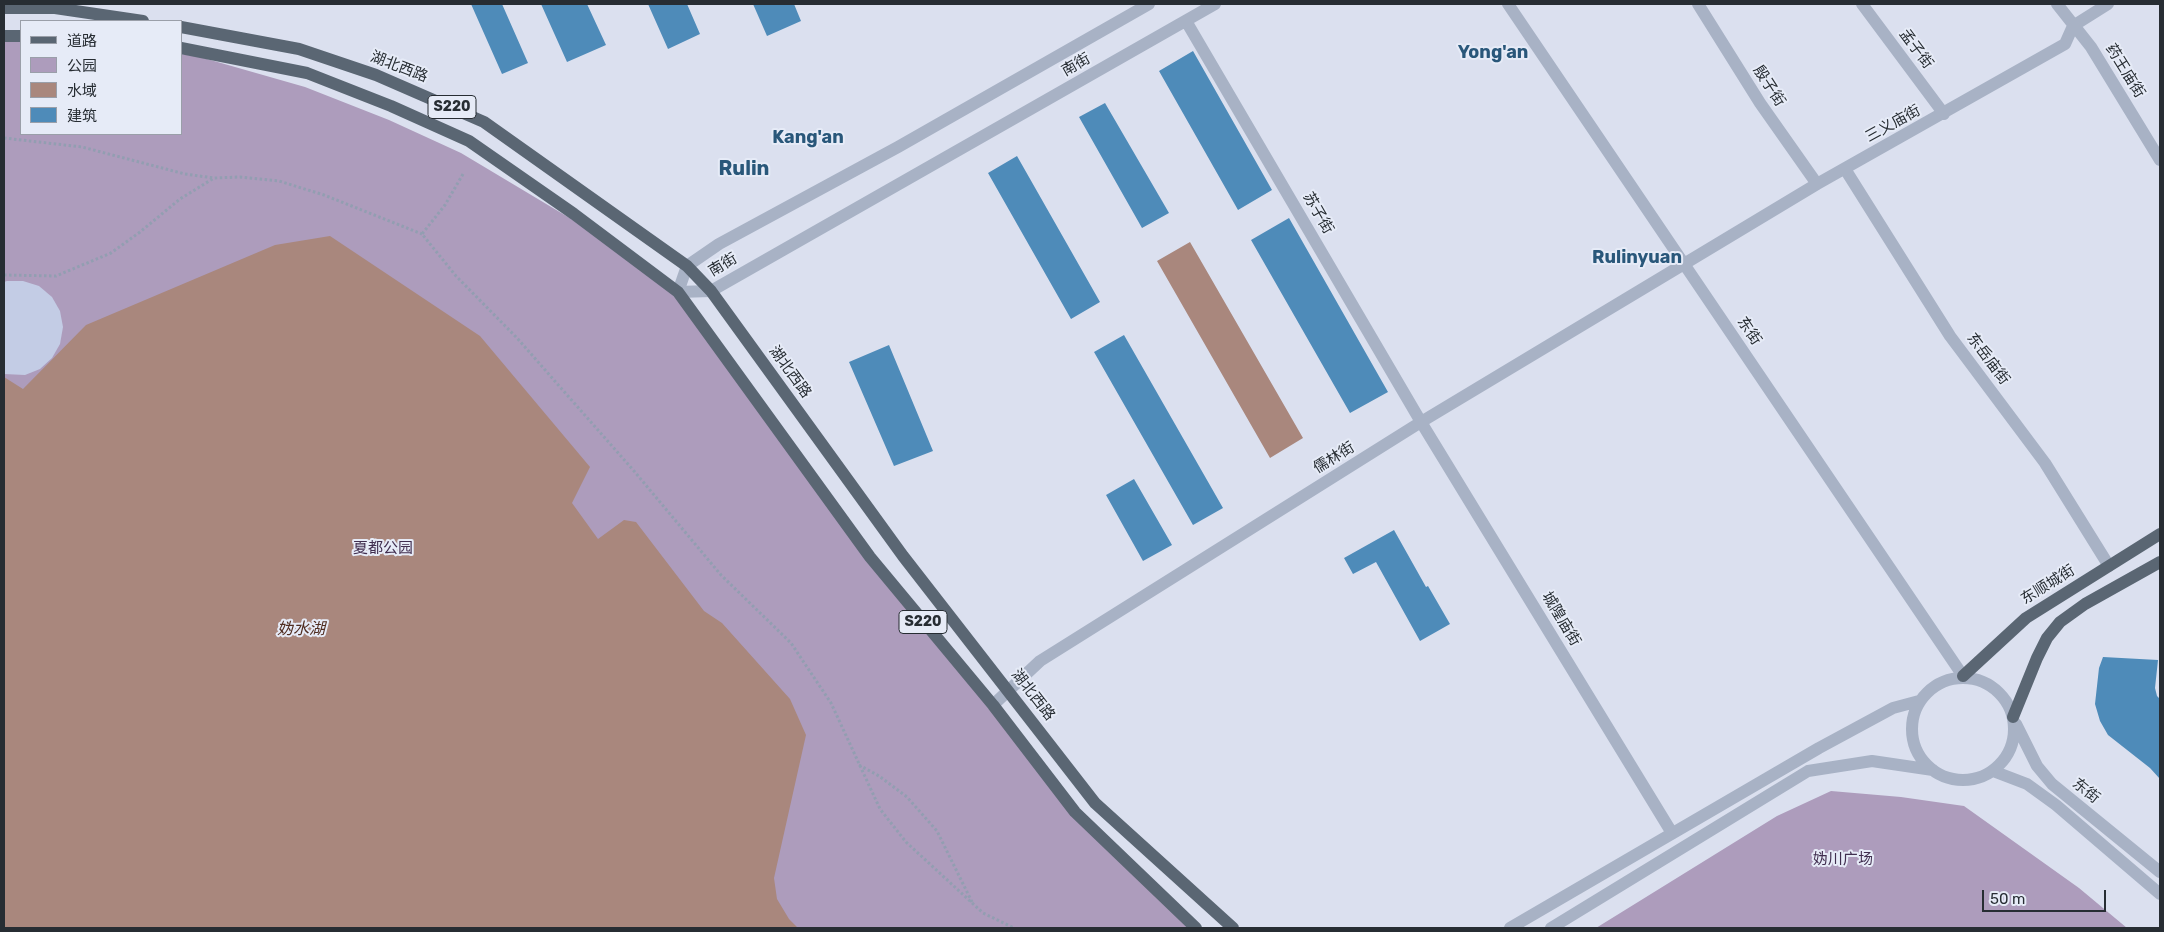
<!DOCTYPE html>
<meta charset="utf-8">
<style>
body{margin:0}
#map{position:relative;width:2164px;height:932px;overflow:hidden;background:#dbe0ef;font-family:Rubik,"Noto Sans SC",sans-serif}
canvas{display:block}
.frame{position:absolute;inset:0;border:5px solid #272d33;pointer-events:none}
.legend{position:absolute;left:20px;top:20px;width:162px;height:115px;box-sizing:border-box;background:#e6ebf7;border:1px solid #9a9fa9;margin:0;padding:6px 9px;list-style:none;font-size:15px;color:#272d33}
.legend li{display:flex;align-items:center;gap:10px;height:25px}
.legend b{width:25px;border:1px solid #9a9fa9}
.scale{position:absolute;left:1982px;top:890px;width:124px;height:22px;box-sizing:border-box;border:2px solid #272d33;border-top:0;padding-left:6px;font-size:15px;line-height:18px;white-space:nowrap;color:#272d33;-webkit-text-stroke:4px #e6ebf7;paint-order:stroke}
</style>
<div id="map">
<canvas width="2164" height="932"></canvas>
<div class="frame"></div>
<ul class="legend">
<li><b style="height:6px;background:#5a6673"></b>道路</li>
<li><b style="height:14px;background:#ad9cbc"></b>公园</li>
<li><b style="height:14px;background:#a9877d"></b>水域</li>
<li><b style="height:14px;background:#4e8bb9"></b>建筑</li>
</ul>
<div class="scale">50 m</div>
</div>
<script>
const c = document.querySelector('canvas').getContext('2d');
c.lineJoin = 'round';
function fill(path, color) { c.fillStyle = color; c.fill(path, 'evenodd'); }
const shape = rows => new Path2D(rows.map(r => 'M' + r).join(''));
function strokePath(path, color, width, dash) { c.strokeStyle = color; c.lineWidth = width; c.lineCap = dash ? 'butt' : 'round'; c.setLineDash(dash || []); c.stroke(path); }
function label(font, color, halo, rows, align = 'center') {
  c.font = font + ' Rubik,"Noto Sans SC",sans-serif'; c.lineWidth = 4; c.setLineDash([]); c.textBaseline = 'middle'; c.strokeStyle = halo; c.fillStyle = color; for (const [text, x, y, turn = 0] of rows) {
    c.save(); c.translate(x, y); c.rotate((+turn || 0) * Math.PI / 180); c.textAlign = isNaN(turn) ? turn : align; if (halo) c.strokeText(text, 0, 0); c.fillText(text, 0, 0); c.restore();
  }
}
const green = shape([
 [4,36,21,36,21,134,181,134,181,54,200,57,305,87,389,120,461,153,573,220,678,292,870,557,1075,812,1196,928,4,928],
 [1831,791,1901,797,1964,806,2079,888,2127,928,1596,928,1777,816]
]);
const plaza = shape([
 [7,281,23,281,39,286,52,297,60,311,63,327,60,344,52,358,40,369,25,375,4,374,4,282]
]);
const water = shape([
 [330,236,480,336,590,467,572,503,598,539,624,520,636,522,704,611,722,623,790,699,806,735,774,878,777,899,789,919,798,928,4,928,4,377,23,389,86,325,275,245],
 [1190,242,1303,438,1270,458,1157,261]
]);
const building = shape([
 [471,4,502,4,528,63,502,74],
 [541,4,587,4,606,45,567,62],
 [648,4,687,4,700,34,668,49],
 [753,4,794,4,801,21,767,36],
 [1193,51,1272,190,1238,210,1159,71],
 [1105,103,1169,213,1142,228,1079,117],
 [1017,156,1100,302,1071,319,988,173],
 [1289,218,1388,392,1350,413,1251,240],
 [1124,335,1223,508,1193,525,1094,352],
 [889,345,933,451,894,466,849,362],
 [1134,479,1172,545,1143,561,1106,495],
 [1394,530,1426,587,1428,586,1450,624,1420,641,1376,562,1353,574,1344,558],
 [2103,657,2158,660,2155,688,2157,696,2160,699,2160,779,2150,768,2108,735,2100,721,2095,704,2099,668]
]);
const path = shape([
 [4,138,82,147,185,174,214,178,240,177,279,181,324,195,422,234],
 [463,174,445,205,422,234,456,276,517,338,634,471,721,575,791,643,831,703,880,809,906,842,983,913,1014,928],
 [4,275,56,276,111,253,140,232,180,199,214,178],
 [859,765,879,776,907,797,937,831,972,902]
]);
const minor = shape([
 [1149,4,898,147,719,244,687,266,678,292,711,291,1215,4],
 [1508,4,1963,676],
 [1698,4,1760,103,1817,184],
 [1862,4,1944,114],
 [2057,4,2091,47,2160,160],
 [1186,21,1421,422,1672,833],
 [1845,169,1950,336,2045,463,2109,566],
 '1912 729a51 51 0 1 1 102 0a51 51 0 1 1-102 0Z',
 [993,705,1040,661,1421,422,1684,264,1817,184,2065,44,2073,26,2108,4],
 [2016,724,2037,766,2052,784,2160,872],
 [1993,771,2027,784,2056,805,2160,894],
 [1510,928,1819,748,1893,708,1919,701],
 [1551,928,1808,771,1872,761,1933,770]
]);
const major = shape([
 [4,8,55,8,143,21],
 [181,27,299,49,376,75,484,122,687,266,711,291,903,556,1095,803,1233,928],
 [4,36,21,36],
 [181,48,307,73,391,106,469,141,574,214,678,292,870,557,993,705,1075,812,1196,928],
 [1963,676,2026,618,2160,534],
 [2013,717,2037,658,2047,638,2060,622,2085,604,2160,562]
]);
const shields = [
 [452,107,48],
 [923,622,48]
];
const shieldNames = [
 ["S220",452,107],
 ["S220",923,622]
];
const streetNames = [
 ["孟子街",1916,49,53],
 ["南街",1076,65,-30],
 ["湖北西路",399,67,21],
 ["药王庙街",2125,71,58],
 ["殷子街",1769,86,57],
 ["三义庙街",1893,124,-29],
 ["苏子街",1318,213,60],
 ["南街",723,265,-31],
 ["东街",1749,331,56],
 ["东岳庙街",1988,359,53],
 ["湖北西路",790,372,54],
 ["儒林街",1334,458,-32],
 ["东顺城街",2048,585,-32],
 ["城隍庙街",1561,619,59],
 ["湖北西路",1033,695,52],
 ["东街",2086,791,39]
];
const parkNames = [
 ["夏都公园",383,549],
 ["妫川广场",1843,860]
];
const waterNames = [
 ["妫水湖",301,629]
];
const quarterNames = [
 ["Yong'an",1493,53],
 ["Kang'an",808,138],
 ["Rulinyuan",1637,258]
];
const districtNames = [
 ["Rulin",744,169]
];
fill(green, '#ad9cbc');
fill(plaza, '#c3cce5');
fill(water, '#a9877d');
fill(building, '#4e8bb9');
strokePath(path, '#929eb1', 3, [2.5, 2.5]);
strokePath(minor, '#a8b2c5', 12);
strokePath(major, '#5a6673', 12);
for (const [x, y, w] of shields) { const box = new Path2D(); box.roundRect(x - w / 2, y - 11.5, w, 23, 4); c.fillStyle = '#e6ebf7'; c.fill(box); strokePath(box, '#272d33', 1); }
label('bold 14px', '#272d33', null, shieldNames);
label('15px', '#272d33', '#e6ebf7', streetNames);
label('15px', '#402e4f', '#e6ebf7', parkNames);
label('italic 16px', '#502d21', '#e6ebf7', waterNames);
label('bold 18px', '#29577a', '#e6ebf7', quarterNames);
label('bold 20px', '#29577a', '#e6ebf7', districtNames);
</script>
